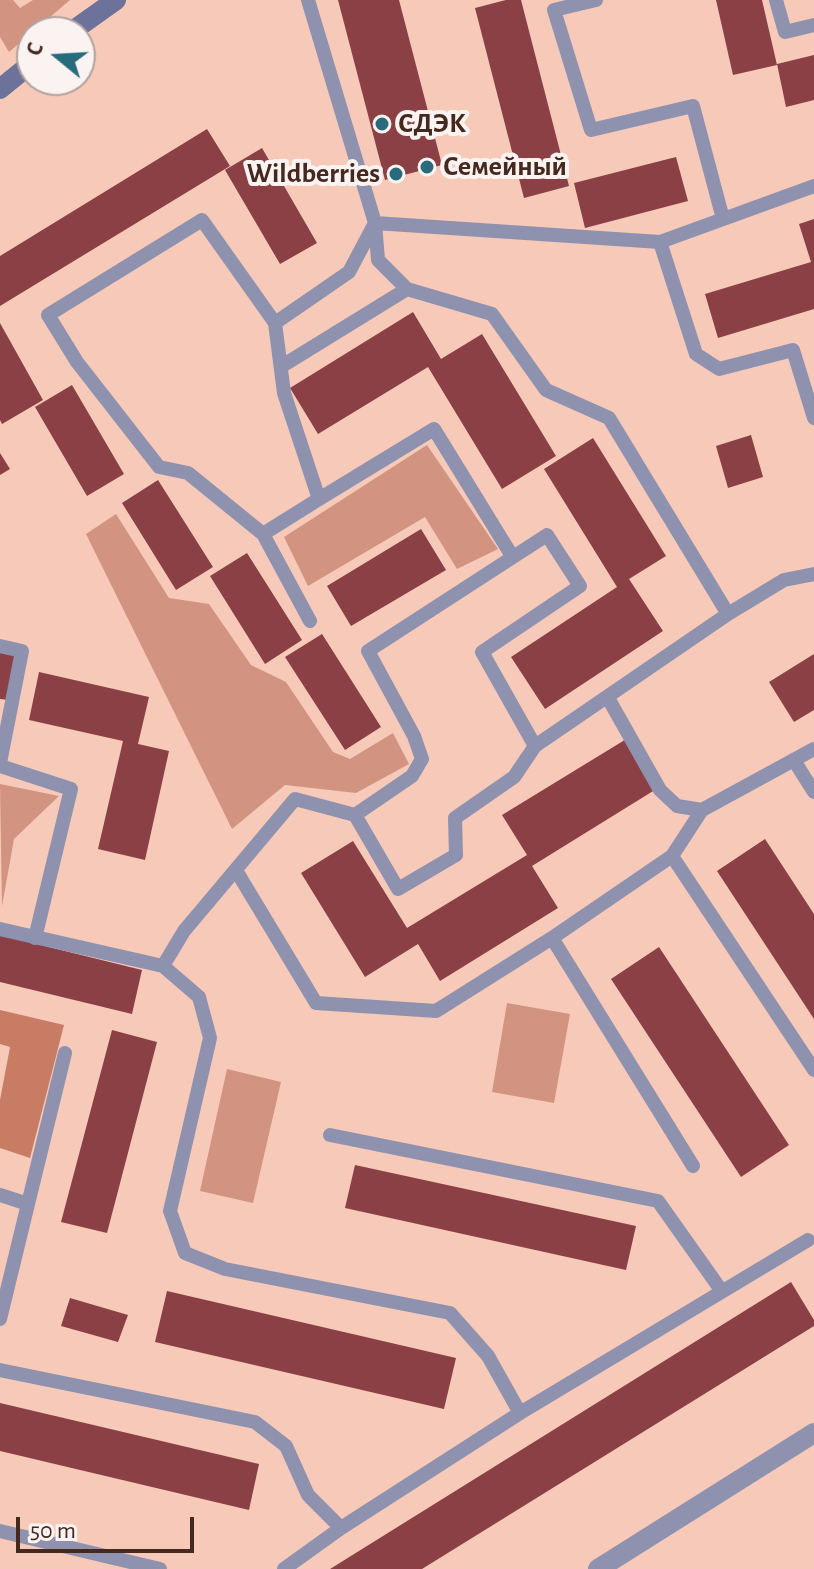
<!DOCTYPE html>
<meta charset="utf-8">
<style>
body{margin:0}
#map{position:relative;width:814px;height:1569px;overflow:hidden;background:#f7c9b9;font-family:"Alegreya Sans",sans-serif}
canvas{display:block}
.north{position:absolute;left:16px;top:16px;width:80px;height:80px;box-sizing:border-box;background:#fbf3f1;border:2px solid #b2a29d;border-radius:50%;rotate:288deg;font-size:22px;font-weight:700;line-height:32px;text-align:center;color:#45281e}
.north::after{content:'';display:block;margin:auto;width:28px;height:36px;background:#286b7d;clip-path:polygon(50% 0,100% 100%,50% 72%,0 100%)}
.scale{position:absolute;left:16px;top:1517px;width:178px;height:36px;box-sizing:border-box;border:4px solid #45281e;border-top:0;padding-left:10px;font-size:24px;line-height:28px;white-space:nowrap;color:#45281e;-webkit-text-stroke:6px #fbf3f1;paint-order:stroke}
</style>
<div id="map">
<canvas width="814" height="1569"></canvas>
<div class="north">С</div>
<div class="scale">50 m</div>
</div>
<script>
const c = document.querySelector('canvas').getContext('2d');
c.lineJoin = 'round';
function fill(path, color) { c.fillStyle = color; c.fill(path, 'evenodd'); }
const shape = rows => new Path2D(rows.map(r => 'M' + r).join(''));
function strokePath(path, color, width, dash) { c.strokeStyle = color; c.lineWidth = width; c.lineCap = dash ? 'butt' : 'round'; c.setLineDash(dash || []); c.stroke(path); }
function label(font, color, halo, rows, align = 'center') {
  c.font = font + ' "Alegreya Sans",sans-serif'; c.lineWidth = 8; c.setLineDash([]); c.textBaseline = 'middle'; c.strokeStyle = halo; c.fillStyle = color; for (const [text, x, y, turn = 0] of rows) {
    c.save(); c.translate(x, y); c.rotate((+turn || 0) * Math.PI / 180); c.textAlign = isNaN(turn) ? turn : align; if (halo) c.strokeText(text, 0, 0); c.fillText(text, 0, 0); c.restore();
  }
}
const green = shape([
 [0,0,13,0,20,8,33,0,70,0,9,52,0,37],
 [427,445,498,549,457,569,425,517,308,586,284,537],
 [116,514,169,598,209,604,251,665,286,682,333,752,350,759,393,733,409,764,356,793,285,785,232,829,86,534],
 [0,784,59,796,14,839,2,906],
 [507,1003,570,1014,554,1103,492,1092],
 [227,1069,281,1082,253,1203,200,1191]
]);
const forest = shape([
 [0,1010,64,1025,30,1158,0,1148,0,1100,10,1047,0,1044]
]);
const building = shape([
 [338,0,399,0,442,165,385,180],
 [506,0,521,0,569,186,524,198,475,8],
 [716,0,762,0,777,65,733,75],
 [814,55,814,100,786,107,777,64],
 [207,129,230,166,0,306,0,256],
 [262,148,317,243,280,264,225,170],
 [676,157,688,201,585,228,574,183],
 [814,219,814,309,718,338,705,294,811,262,799,224],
 [413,312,441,359,482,334,556,456,502,489,428,367,318,434,290,388],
 [0,323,43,400,2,424,0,420],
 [72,385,124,474,87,496,35,407],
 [751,435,763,477,728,488,716,446],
 [593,438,666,556,629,579,663,631,545,709,511,657,617,587,544,469],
 [0,453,10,469,0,475],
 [158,480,213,567,176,590,122,503],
 [421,529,446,570,351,626,327,586],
 [247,553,302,640,265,664,210,576],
 [322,634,381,727,345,750,285,657],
 [0,652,18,656,9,700,0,699],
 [814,654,814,710,794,722,769,682],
 [39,672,149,697,138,744,169,751,145,860,98,849,123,741,29,720],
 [628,738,658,788,532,866,558,908,440,981,418,944,365,977,301,873,353,841,407,928,527,855,502,815],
 [765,839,814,914,814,1019,717,871],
 [0,935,142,970,132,1014,0,982],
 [659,947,789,1145,741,1177,611,979],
 [112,1030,157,1042,107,1233,61,1222],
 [355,1165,636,1226,626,1270,345,1208],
 [791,1282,814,1320,814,1326,422,1569,330,1569],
 [167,1291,456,1358,444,1409,155,1342],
 [70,1298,128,1315,118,1342,61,1326],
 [0,1403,259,1464,249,1510,0,1451]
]);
const lane = shape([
 [308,0,375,223,378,260,407,289],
 [596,0,554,10,591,130,693,106,723,219],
 [776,0,785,32,814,25],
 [660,242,696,354,719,369,793,350,814,418],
 [275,323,284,393,319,499,434,429,512,556],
 [282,366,407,289,492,314,546,390,609,418,728,614],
 [263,534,319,499],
 [310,621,263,534,188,473,159,467,77,362,48,315,202,220,275,323,349,272,375,223,660,242,814,186],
 [0,646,22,651,0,763],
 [608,698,660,790,677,806,702,810],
 [535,746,728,614,784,580,814,574],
 [795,762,814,792],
 [0,766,71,789,35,938],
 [672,856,702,810,814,749],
 [237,872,316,1003,436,1011,552,938],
 [0,929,163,966,184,931,295,799,355,815,412,776,422,759,414,736,368,651,547,535,580,586,482,652,535,746,514,777,455,818,456,855,398,889,355,815],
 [163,966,199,997,210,1038,170,1211,185,1253,225,1269,450,1313,488,1356,520,1413,341,1528,284,1569],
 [330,1135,658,1201,721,1290],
 [693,1166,552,938,672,856,814,1070],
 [0,1195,28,1204,0,1319],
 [28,1204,65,1053],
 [0,1370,255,1422,286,1446,308,1495,341,1528],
 [520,1413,808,1240],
 [0,1531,160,1569]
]);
const street = shape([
 [598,1569,814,1433]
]);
const secondary = shape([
 [71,32,116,0],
 [0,89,32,63]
]);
const markers = [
 [382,124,8,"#286b7d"],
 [427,167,8,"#286b7d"],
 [396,174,8,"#286b7d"]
];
const poiNames = [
 ["СДЭК",398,124],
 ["Семейный",443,167],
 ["Wildberries",380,174,"right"]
];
fill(green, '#d29480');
fill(forest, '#c77c63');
fill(building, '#8a4044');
strokePath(lane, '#8e92af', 14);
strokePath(street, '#8e92af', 20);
strokePath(secondary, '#6d729b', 20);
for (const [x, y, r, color] of markers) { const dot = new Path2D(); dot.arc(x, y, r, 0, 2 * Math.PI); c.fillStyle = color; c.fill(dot); strokePath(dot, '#fbf3f1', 3); }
label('bold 28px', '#45281e', '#fbf3f1', poiNames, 'left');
</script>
